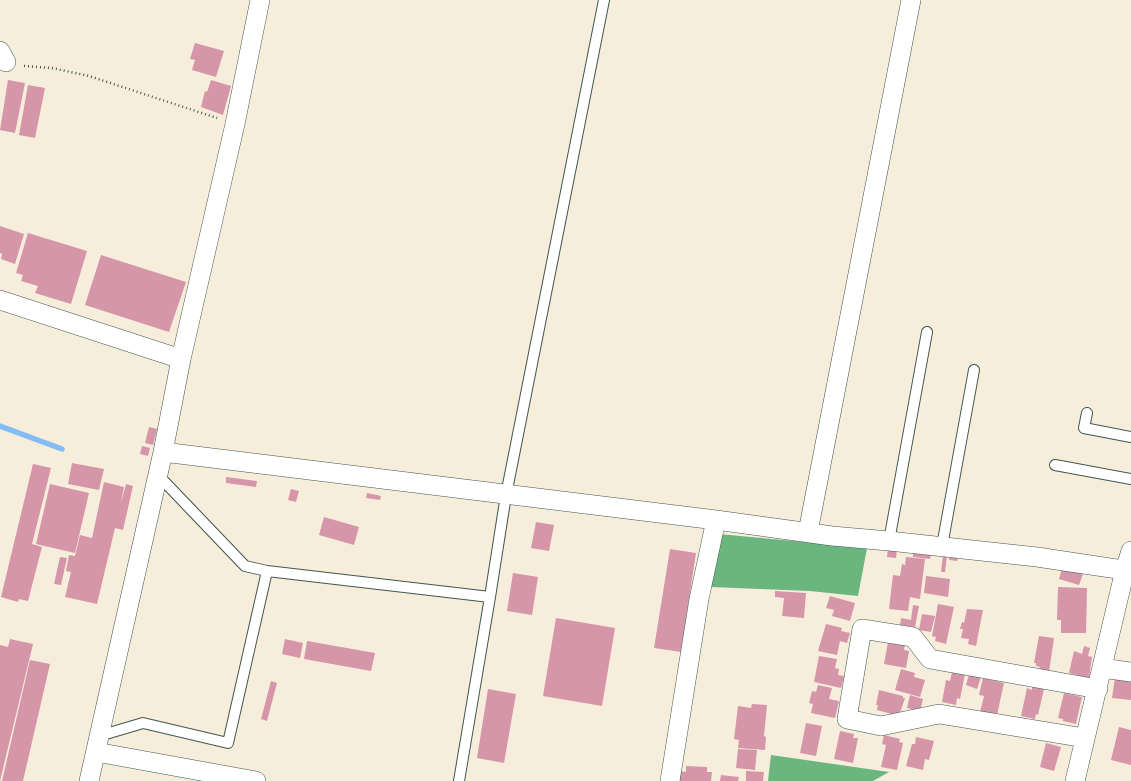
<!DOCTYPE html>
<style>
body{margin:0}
canvas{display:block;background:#f7eddb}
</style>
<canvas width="1131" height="781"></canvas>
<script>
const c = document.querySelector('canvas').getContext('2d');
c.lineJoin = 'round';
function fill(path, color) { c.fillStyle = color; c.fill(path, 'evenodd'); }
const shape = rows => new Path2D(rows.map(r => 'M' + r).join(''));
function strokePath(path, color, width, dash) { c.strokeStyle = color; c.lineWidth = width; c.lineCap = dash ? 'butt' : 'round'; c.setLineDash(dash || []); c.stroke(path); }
const forest = shape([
 [719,534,867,548,858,596,810,591,711,587],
 [771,755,889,772,873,781,768,781]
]);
const stream = shape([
 [0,426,62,449]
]);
const building = shape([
 [195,43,224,51,216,77,192,70,195,60,190,59],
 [8,80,25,83,15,133,0,130],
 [211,80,231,86,223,115,201,107,205,91,207,92],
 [28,85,45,88,35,138,19,135],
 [0,226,24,234,15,264,1,259,2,254,0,253],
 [28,233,87,251,71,304,35,293,38,286,21,281,23,275,16,273],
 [101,255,186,282,169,332,85,305],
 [149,427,157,429,153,445,145,443],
 [142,446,150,448,148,456,140,454],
 [72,463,104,469,99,490,68,484],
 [33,464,51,468,32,544,42,547,28,601,19,599,18,602,1,597],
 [226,477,257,481,256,487,226,483],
 [104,482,124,487,121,503,126,484,133,486,123,530,115,528,97,604,65,597,71,572,66,571,69,555,75,556,80,535,92,538],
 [50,484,89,493,75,553,36,544],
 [291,489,299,491,296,502,288,500],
 [367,493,381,496,380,500,366,498],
 [324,517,359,527,354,545,319,535],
 [536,522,554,525,549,551,531,548],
 [888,547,897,549,896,558,887,557],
 [670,549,696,553,681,652,654,648],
 [913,550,931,552,930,559,913,557],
 [943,554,947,555,945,572,941,572],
 [950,555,958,556,957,561,949,560],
 [60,557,67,558,61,585,54,584],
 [906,557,925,559,920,599,910,597,908,611,889,609,893,575,900,576,902,564,905,565],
 [1062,568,1083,574,1079,585,1059,579],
 [513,573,538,577,532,615,507,611],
 [926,576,950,579,948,597,924,593],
 [1058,587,1087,588,1086,633,1061,633,1061,620,1057,620],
 [775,591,806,593,804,618,782,616,784,598,775,597],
 [830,596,855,603,850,621,832,616,834,610,826,608],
 [938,604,954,607,946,644,935,641,936,637,932,636],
 [913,605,919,606,915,627,900,625,901,618,911,620],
 [967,609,983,610,976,646,968,644,969,639,961,638,963,629,960,629,962,622,964,623],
 [922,614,935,616,931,632,919,630],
 [556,618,615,628,602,706,543,696],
 [826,624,842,628,841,631,850,633,847,643,840,641,837,655,818,651],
 [1039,636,1054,638,1049,672,1039,670,1040,667,1036,666,1036,663,1034,663],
 [10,639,33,644,0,781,0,645,8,647],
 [285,639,303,643,300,658,282,654],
 [307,641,375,653,371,671,304,659],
 [888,642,905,645,904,650,909,651,906,668,884,664],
 [1084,646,1090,648,1088,656,1092,657,1089,678,1069,673,1074,651,1082,654],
 [819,656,837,659,835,668,839,669,838,675,844,676,841,688,814,682],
 [30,660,50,664,23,781,2,781],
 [901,669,915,673,914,677,925,680,920,697,895,690],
 [952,672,965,674,960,699,957,698,956,705,942,702,946,680,950,681],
 [969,674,981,677,977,689,966,685],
 [1115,677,1131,679,1131,700,1112,698],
 [983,678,1004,683,997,715,980,712,984,696,979,695],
 [271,681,277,683,267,721,261,719],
 [818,685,832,688,829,699,839,701,835,718,811,713,813,704,809,703,812,691,816,692],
 [1032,687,1044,689,1038,715,1036,714,1035,719,1021,716,1027,688,1032,690],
 [488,689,516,694,504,763,477,758],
 [879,690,903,696,903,698,905,698,899,716,877,710,878,705,876,705],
 [1064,693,1082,697,1076,724,1063,721,1063,719,1058,718],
 [910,695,923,699,920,711,907,708],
 [752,704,767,705,764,736,766,737,765,750,738,748,739,740,734,739,738,706,751,708],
 [806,723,822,726,816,756,800,753],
 [1119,727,1131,730,1131,765,1111,760],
 [840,731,854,734,853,738,858,738,853,763,834,759],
 [884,735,900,739,899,742,903,743,897,770,881,767,886,745,882,744],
 [916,737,934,741,929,760,925,759,923,770,906,766,912,744,915,744],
 [1046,743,1061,747,1054,771,1040,767],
 [738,749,757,750,755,770,736,768],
 [686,766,707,767,707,772,712,772,711,781,676,781,677,771,686,772],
 [746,771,764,772,763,781,746,781],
 [721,775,739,777,738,781,720,781]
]);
const path = shape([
 [24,66,52,68,89,76,217,118]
]);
const lane = shape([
 [1087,413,1084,428,1131,437],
 [1055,465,1131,479],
 [158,475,245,566,267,571,490,597,459,781],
 [889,541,927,332],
 [942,546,974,370],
 [490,597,506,495,604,0],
 [99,736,143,723,228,743,267,571]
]);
const street = shape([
 [0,51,6,62],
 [0,300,181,359],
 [163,452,716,520,832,536,889,541,1037,557,1131,571],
 [808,532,911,0],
 [1102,668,1131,672],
 [1085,738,939,714,881,726,847,719,862,629,913,637,930,659,1098,689],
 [96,752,256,781],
 [89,781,163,452,181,359,235,124,260,0],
 [670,781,699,599,716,520],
 [1075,781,1125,570,1131,551]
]);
fill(forest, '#6ab67e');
strokePath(stream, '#84bdf5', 5.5);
fill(building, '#d696aa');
strokePath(lane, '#3f574d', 12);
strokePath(street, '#3f574d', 20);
strokePath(path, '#3f574d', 2.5, [1, 3]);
strokePath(lane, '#fff', 10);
strokePath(street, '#fff', 19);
</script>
